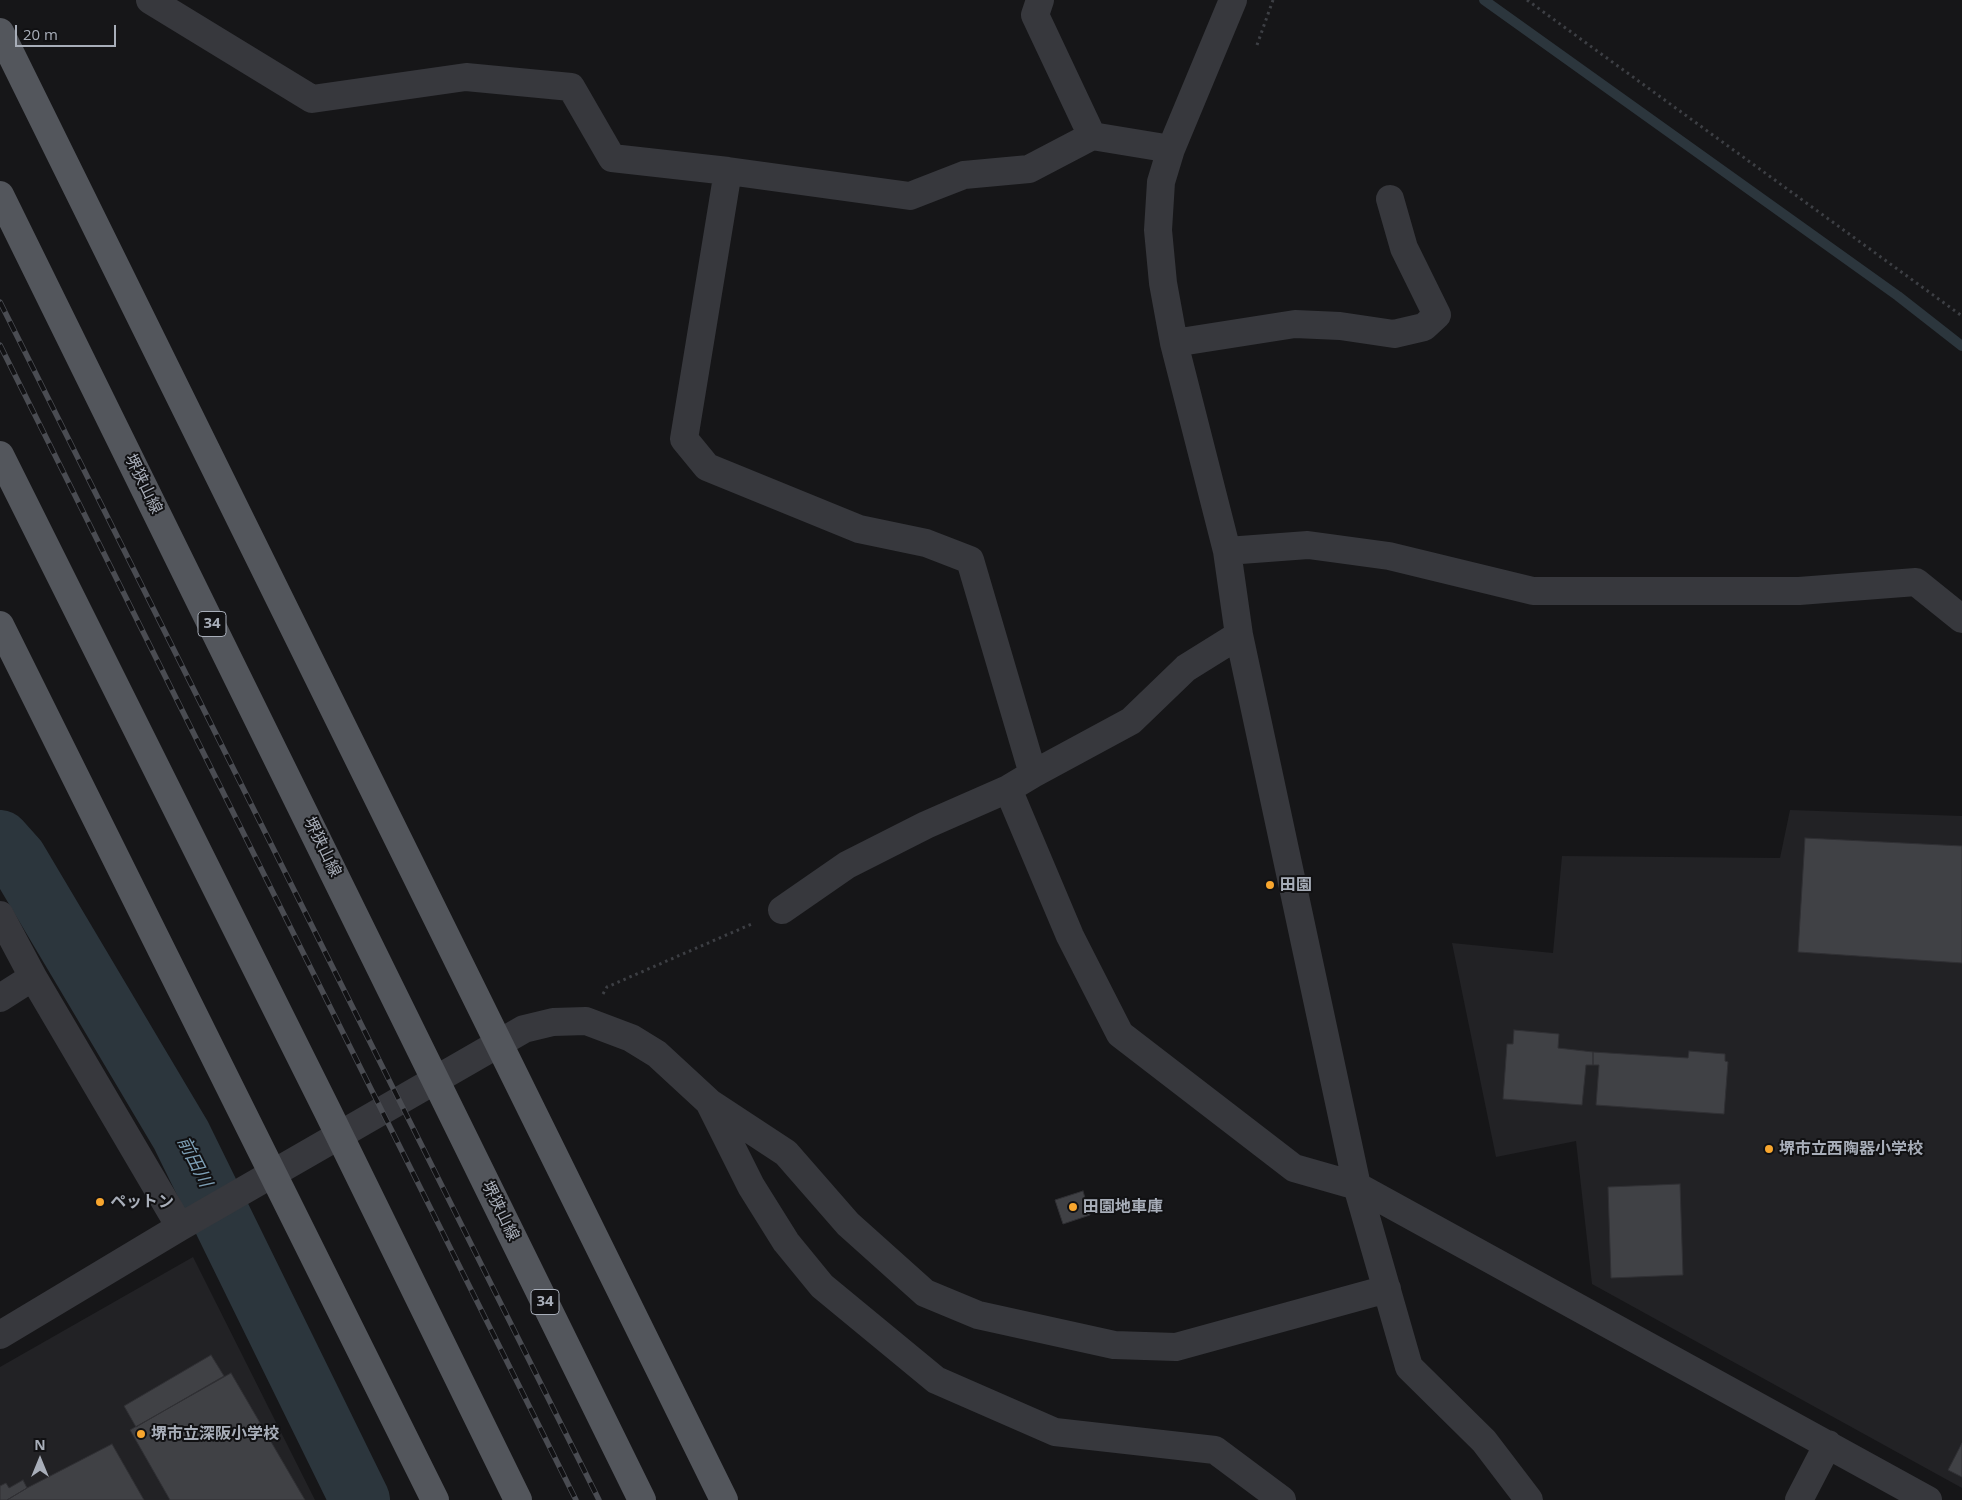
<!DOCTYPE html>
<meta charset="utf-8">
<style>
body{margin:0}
#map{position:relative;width:1962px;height:1500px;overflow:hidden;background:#161618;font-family:"Open Sans",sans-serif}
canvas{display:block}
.north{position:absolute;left:15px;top:1435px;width:50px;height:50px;-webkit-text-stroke:4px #111113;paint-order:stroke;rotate:0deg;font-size:14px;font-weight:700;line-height:20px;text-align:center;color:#a8aeb9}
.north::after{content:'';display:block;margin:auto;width:18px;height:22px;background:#a8aeb9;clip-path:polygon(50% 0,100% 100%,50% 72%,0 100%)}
.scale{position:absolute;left:15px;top:25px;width:101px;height:22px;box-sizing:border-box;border:2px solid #a8aeb9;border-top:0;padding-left:6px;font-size:15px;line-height:18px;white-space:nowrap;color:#a8aeb9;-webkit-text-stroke:4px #111113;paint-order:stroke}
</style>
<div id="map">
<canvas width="1962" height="1500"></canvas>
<div class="north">N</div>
<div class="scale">20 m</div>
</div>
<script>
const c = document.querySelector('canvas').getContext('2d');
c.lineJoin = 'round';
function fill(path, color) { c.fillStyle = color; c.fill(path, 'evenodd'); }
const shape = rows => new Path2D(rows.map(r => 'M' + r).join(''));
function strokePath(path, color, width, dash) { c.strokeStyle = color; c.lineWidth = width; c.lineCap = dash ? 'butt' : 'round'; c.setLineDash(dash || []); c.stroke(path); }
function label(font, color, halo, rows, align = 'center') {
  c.font = font + ' "Open Sans","Noto Sans JP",sans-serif'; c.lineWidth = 4; c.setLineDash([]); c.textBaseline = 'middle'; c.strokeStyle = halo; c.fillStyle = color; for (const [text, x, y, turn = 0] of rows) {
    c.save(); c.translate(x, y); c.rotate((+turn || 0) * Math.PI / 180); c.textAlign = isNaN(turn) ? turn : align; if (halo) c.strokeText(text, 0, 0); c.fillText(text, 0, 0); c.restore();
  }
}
const built = shape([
 [1790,810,1962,816,1962,1488,1592,1284,1576,1141,1496,1157,1452,943,1553,953,1562,856,1780,858],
 [193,1257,315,1500,0,1500,0,1367]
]);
const stream = shape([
 [1484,0,1898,296,1962,346]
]);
const river = shape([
 [0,840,17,859,181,1135,360,1500]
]);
const building = shape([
 [1805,838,1962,846,1962,963,1798,952,1805,838],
 [1514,1030,1559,1034,1558,1048,1593,1052,1593,1065,1586,1065,1582,1105,1503,1099,1507,1044,1513,1044,1514,1030],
 [1689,1051,1725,1054,1725,1061,1728,1062,1724,1114,1596,1105,1599,1065,1593,1065,1593,1052,1688,1058,1689,1051],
 [1680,1184,1683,1275,1611,1278,1608,1187,1680,1184],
 [1083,1191,1090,1215,1063,1224,1055,1200,1083,1191],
 [211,1355,224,1376,136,1427,124,1406,211,1355],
 [231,1373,305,1500,170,1500,130,1430,231,1373],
 [1962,1443,1962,1477,1948,1470,1962,1443],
 [112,1444,144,1500,7,1500,27,1488,112,1444],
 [23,1480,27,1488,7,1500,0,1500,0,1486,6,1483,9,1488,23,1480]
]);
const path = shape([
 [1527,0,1962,316],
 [1257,45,1273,0],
 [603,994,607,987,754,923]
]);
const minor = shape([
 [150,0,312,99,466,77,571,87,612,158,728,171,910,196,964,175,1029,169,1092,136,1171,149],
 [1040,0,1035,15,1092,136],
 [1233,0,1171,149,1161,182,1158,230,1163,283,1174,343,1227,551,1239,635,1357,1186,1409,1367,1484,1441,1529,1500],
 [728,171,684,439,707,467,859,529,926,543,970,560,1033,774,1008,789,1070,936,1120,1034,1294,1168,1357,1186,1928,1500],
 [1174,343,1295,324,1340,326,1394,334,1424,327,1437,315,1404,248,1390,199],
 [1227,551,1308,545,1389,556,1533,591,1799,591,1916,582,1962,619],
 [1033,774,1131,721,1186,668,1239,635],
 [782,910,847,865,926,825,1008,789],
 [0,915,33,977,180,1227],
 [0,998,33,977],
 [710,1103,786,1153,848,1224,925,1293,978,1315,1114,1345,1176,1347,1387,1289],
 [0,1335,180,1227,524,1029,553,1022,586,1021,631,1038,657,1054,709,1102,751,1186,786,1242,822,1286,936,1380,1055,1432,1215,1450,1282,1500],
 [1799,1500,1828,1444]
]);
const major = shape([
 [0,32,724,1500],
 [0,195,642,1500],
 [0,455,327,1110,518,1500],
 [0,625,435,1500]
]);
const rail = shape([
 [0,302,599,1500],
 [0,345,576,1500]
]);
const markers = [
 [1270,885,5,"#f8a62e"],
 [1769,1149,5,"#f8a62e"],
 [100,1202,5,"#f8a62e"],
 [1073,1207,5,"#f8a62e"],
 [141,1434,5,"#f8a62e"]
];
const shields = [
 [212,624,28],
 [545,1302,28]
];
const shieldNames = [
 ["34",212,624],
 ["34",545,1302]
];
const streetNames = [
 ["堺狭山線",143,484,64],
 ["堺狭山線",322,847,64],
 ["堺狭山線",500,1211,64]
];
const poiNames = [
 ["田園",1280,885],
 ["堺市立西陶器小学校",1779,1149],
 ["ペットン",110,1202],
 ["田園地車庫",1083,1207],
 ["堺市立深阪小学校",151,1434]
];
const waterNames = [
 ["前田川",194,1162,63]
];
fill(built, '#222225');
strokePath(stream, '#2c363d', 10);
strokePath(river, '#2c363d', 60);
fill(building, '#404145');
strokePath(building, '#303034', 1);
strokePath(path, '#3d3f44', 3, [2.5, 4]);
strokePath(minor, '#37383d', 28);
strokePath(major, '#53565c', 28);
strokePath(rail, '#4a4c52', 5.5);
strokePath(rail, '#111113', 4, [11]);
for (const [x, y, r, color] of markers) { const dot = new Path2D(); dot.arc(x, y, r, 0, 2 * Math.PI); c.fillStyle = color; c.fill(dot); strokePath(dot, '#111113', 2); }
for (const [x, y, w] of shields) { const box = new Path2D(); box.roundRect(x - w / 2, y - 12.5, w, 25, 4); c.fillStyle = '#111113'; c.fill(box); strokePath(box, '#a8aeb9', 1); }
label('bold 15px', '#a8aeb9', null, shieldNames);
label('16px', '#a8aeb9', '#111113', streetNames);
label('bold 16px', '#a8aeb9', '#111113', poiNames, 'left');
label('italic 18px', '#7d9fb5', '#111113', waterNames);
</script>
